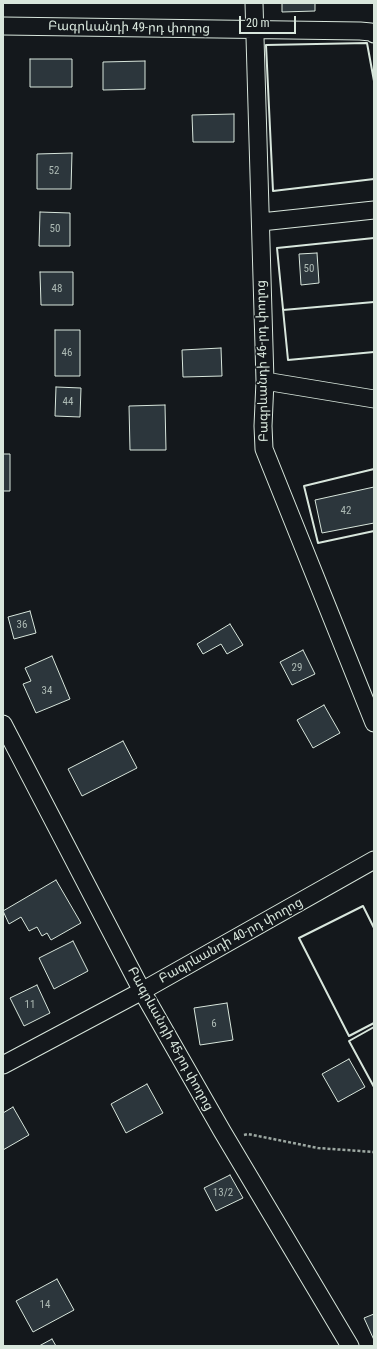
<!DOCTYPE html>
<meta charset="utf-8">
<style>
body{margin:0}
#map{position:relative;width:377px;height:1349px;overflow:hidden;background:#14181c;font-family:"Roboto Condensed",sans-serif}
canvas{display:block}
.frame{position:absolute;inset:0;border:4px solid #d8e6dc;pointer-events:none}
.scale{position:absolute;left:239px;top:16px;width:57px;height:18px;box-sizing:border-box;border:2px solid #d8e6dc;border-top:0;padding-left:5px;font-size:12px;line-height:14px;white-space:nowrap;color:#d8e6dc;-webkit-text-stroke:3px #14181c;paint-order:stroke}
</style>
<div id="map">
<canvas width="377" height="1349"></canvas>
<div class="frame"></div>
<div class="scale">20 m</div>
</div>
<script>
const c = document.querySelector('canvas').getContext('2d');
c.lineJoin = 'round';
function fill(path, color) { c.fillStyle = color; c.fill(path, 'evenodd'); }
const shape = rows => new Path2D(rows.map(r => 'M' + r).join(''));
function strokePath(path, color, width, dash) { c.strokeStyle = color; c.lineWidth = width; c.lineCap = dash ? 'butt' : 'round'; c.setLineDash(dash || []); c.stroke(path); }
function label(font, color, halo, rows, align = 'center') {
  c.font = font + ' "Roboto Condensed","Noto Sans Armenian",sans-serif'; c.lineWidth = 3; c.setLineDash([]); c.textBaseline = 'middle'; c.strokeStyle = halo; c.fillStyle = color; for (const [text, x, y, turn = 0] of rows) {
    c.save(); c.translate(x, y); c.rotate((+turn || 0) * Math.PI / 180); c.textAlign = isNaN(turn) ? turn : align; if (halo) c.strokeText(text, 0, 0); c.fillText(text, 0, 0); c.restore();
  }
}
const building = shape([
 [282,3,315,3,315,11,282,12,282,3],
 [30,59,72,59,72,87,30,87,30,59],
 [145,61,145,89,103,90,103,62,145,61],
 [234,114,234,142,193,142,192,115,234,114],
 [72,153,71,189,37,189,37,154,72,153],
 [40,212,70,213,70,246,39,246,40,212],
 [317,253,319,283,301,285,299,254,317,253],
 [40,272,73,272,73,305,41,305,40,272],
 [55,330,80,330,80,376,55,376,55,330],
 [221,348,222,376,183,377,182,350,221,348],
 [56,387,81,388,80,417,55,416,56,387],
 [165,405,166,450,130,450,129,406,165,405],
 [3,454,10,454,10,491,3,491,3,454],
 [374,487,374,523,322,533,315,500,374,487],
 [30,611,36,633,14,639,8,617,30,611],
 [230,624,243,645,227,654,221,644,203,654,197,644,230,624],
 [303,650,315,674,292,685,280,662,303,650],
 [52,656,70,699,36,713,23,684,31,681,25,668,52,656],
 [324,705,340,733,313,748,297,720,324,705],
 [123,741,137,768,82,796,68,769,123,741],
 [56,880,81,923,51,940,47,933,42,936,37,927,29,931,21,917,9,924,3,911,56,880],
 [73,941,88,971,54,989,39,958,73,941],
 [37,985,50,1013,24,1026,10,998,37,985],
 [227,1003,233,1040,200,1045,194,1008,227,1003],
 [349,1059,365,1087,338,1102,322,1074,349,1059],
 [147,1084,163,1113,126,1133,111,1104,147,1084],
 [13,1107,29,1135,3,1150,3,1113,13,1107],
 [230,1175,243,1198,216,1211,204,1188,230,1175],
 [57,1279,74,1310,33,1332,16,1301,57,1279],
 [374,1314,374,1340,364,1318,374,1314],
 [52,1339,56,1346,39,1346,52,1339]
]);
const path = shape([
 [244,1135,248,1134,318,1148,374,1152]
]);
const minor = shape([
 [254,3,265,381,263,426,264,449,374,723],
 [3,26,360,31,371,32,374,34],
 [261,222,374,210],
 [265,381,374,399],
 [3,724,142,991,222,1131,350,1346],
 [3,1065,142,991,374,860]
]);
const wall = shape([
 [374,81,367,43,266,45,273,191,374,179],
 [374,238,277,248,288,360,374,352],
 [283,310,374,302],
 [374,469,304,486,318,543,374,531],
 [374,928,363,906,299,938,349,1036,374,1023],
 [374,1027,349,1041,374,1087]
]);
const numberNames = [
 ["52",54,171],
 ["50",55,229],
 ["50",309,269],
 ["48",57,289],
 ["46",67,353],
 ["44",68,402],
 ["42",346,511],
 ["36",22,625],
 ["29",297,668],
 ["34",47,691],
 ["11",30,1005],
 ["6",214,1024],
 ["13/2",223,1193],
 ["14",45,1305]
];
const streetNames = [
 ["Բագրևանդի 49-րդ փողոց",129,28,1],
 ["Բագրևանդի 46-րդ փողոց",263,361,-91],
 ["Բագրևանդի 40-րդ փողոց",231,941,-29],
 ["Բագրևանդի 45-րդ փողոց",170,1039,61]
];
fill(building, '#2c363c');
strokePath(building, '#d8e6dc', 1);
strokePath(minor, '#d8e6dc', 19);
strokePath(path, '#9da8a2', 2.5, [3, 2]);
strokePath(minor, '#14181c', 17);
strokePath(wall, '#d8e6dc', 2);
label('11px', '#adbab4', null, numberNames);
label('13px', '#d8e6dc', '#14181c', streetNames);
</script>
